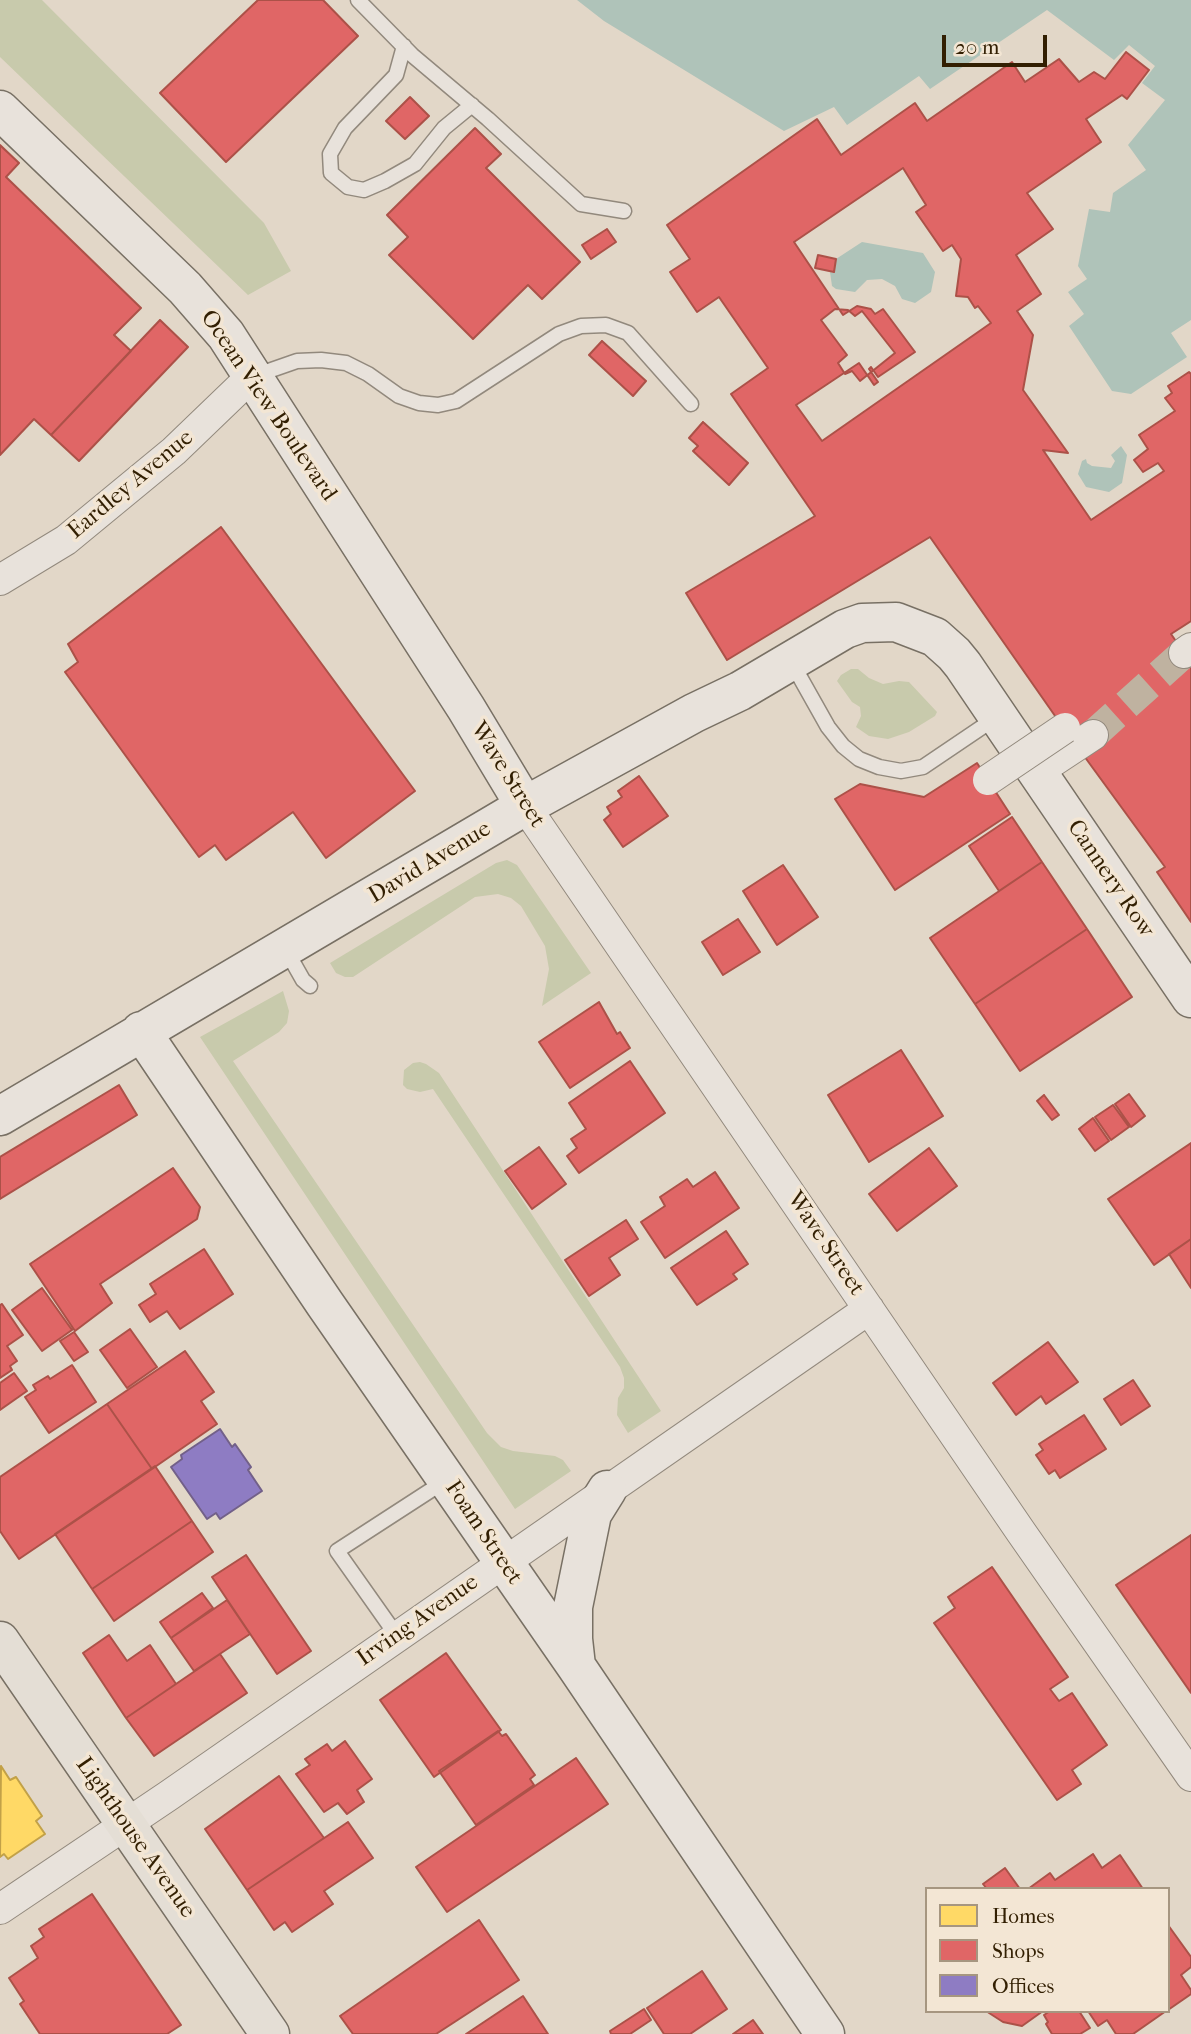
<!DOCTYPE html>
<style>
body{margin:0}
#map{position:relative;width:1191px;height:2034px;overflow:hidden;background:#e2d7c8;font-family:"IM FELL French Canon",serif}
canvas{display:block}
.legend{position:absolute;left:925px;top:1887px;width:245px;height:126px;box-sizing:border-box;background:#f3e6d4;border:2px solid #a69680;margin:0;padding:9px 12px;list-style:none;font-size:21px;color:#321f02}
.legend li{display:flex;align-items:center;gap:14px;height:35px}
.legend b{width:35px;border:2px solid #a69680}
.scale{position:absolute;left:942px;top:35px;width:105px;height:32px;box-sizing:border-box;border:4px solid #321f02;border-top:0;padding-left:9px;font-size:21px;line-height:24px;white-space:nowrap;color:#321f02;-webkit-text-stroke:5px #f3e6d4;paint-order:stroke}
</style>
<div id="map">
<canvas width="1191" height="2034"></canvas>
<ul class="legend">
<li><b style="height:19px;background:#ffd966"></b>Homes</li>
<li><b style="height:19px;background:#e06666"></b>Shops</li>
<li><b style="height:19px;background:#8e7cc3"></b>Offices</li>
</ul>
<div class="scale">20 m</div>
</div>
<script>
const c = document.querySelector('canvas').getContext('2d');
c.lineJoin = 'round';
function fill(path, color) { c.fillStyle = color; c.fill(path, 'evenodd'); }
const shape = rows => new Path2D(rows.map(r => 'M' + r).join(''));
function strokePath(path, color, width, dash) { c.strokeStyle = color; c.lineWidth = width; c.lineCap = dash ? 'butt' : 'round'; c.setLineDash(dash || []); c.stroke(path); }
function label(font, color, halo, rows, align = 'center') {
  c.font = font + ' "IM FELL French Canon",serif'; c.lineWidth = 7; c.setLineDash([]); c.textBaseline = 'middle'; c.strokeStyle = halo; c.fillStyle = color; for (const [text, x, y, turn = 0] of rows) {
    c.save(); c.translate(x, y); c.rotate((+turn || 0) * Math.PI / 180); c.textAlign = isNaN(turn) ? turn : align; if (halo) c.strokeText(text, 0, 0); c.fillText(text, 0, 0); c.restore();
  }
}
const green = shape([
 [0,0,42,0,264,223,291,271,248,295,0,57],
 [851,669,858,669,869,678,883,684,899,681,909,682,937,712,935,716,909,732,888,739,869,736,856,727,861,716,860,707,852,702,837,681,841,675],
 [507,860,517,865,591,973,542,1006,549,969,545,946,521,906,511,898,498,894,475,897,353,977,345,977,336,973,330,963,496,863],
 [283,991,289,1011,287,1023,279,1032,233,1061,487,1433,501,1447,513,1451,555,1456,563,1460,571,1471,515,1509,200,1037],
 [420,1062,426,1064,439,1073,661,1411,628,1433,617,1415,618,1398,624,1388,624,1378,620,1367,433,1089,420,1092,407,1089,403,1085,404,1070,413,1063]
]);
const water = shape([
 [577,0,1191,0,1191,320,1171,333,1187,357,1131,394,1112,391,1069,326,1084,314,1068,292,1087,279,1078,266,1089,209,1110,212,1113,193,1146,170,1128,145,1165,100,1142,83,1155,66,1129,45,1114,60,1047,10,930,89,919,76,847,125,834,107,784,131,604,21],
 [862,242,923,253,935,272,931,292,915,303,902,299,895,286,882,279,867,280,855,292,836,289,832,286,830,272,834,273,836,259],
 [1121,446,1127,455,1122,483,1109,492,1086,487,1078,474,1082,461,1086,459,1087,463,1092,466,1111,468,1115,461,1111,455]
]);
const homes = shape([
 [1,1766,10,1780,16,1777,42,1816,36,1821,45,1834,8,1859,4,1854,0,1857,1,1766]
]);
const shops = shape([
 [258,0,323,0,358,36,226,162,160,93,258,0],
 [1126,52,1149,70,1127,99,1122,95,1086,119,1101,142,1027,193,1053,229,1016,255,1041,294,1017,311,1033,335,1023,390,1068,453,1043,450,1091,520,1164,471,1158,463,1143,472,1134,460,1148,449,1139,435,1175,411,1165,398,1172,393,1168,386,1189,372,1191,374,1191,621,1171,634,1191,663,1191,922,1157,872,1165,867,1060,723,930,537,727,660,686,593,815,516,731,394,768,368,719,297,697,312,670,272,690,259,667,225,817,119,841,155,915,103,927,121,1012,62,1025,82,1059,59,1079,82,1094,72,1105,79,1126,52],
 [903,168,926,205,916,212,943,251,952,245,961,259,956,296,968,297,975,308,978,306,991,323,822,441,796,405,859,363,874,385,878,382,869,369,871,367,878,377,915,352,883,309,875,314,871,309,857,306,843,315,794,242,903,168],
 [410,97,429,116,405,139,386,121,410,97],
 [475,128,501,154,486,168,580,262,542,299,528,285,473,339,389,255,408,237,387,215,475,128],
 [0,145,19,163,6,177,141,308,114,335,131,351,51,435,34,419,0,455,0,145],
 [607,229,616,242,591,259,582,245,607,229],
 [818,255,836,259,834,272,815,268,818,255],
 [835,309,848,310,855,316,862,311,895,353,860,381,852,371,845,374,838,363,847,355,821,320,835,309],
 [160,320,188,347,79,461,51,435,160,320],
 [602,341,646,381,633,396,589,355,602,341],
 [703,422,748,463,729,485,693,451,698,446,689,438,703,422],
 [221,527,415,791,326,858,293,812,226,860,215,845,199,857,65,672,78,662,68,644,221,527],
 [977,763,1010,814,895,890,835,799,860,784,924,797,977,763],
 [639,776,668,816,623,847,604,820,611,814,607,807,622,797,618,791,639,776],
 [1012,817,1042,862,999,891,969,846,1012,817],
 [1042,862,1087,929,975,1004,930,938,1042,862],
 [783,865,818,917,777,945,743,891,783,865],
 [738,919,760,952,723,975,702,942,738,919],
 [1087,929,1132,997,1020,1071,975,1004,1087,929],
 [599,1002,617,1034,620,1032,630,1048,570,1088,539,1042,599,1002],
 [901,1050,943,1116,869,1162,828,1095,901,1050],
 [630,1061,665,1113,579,1173,567,1156,577,1148,571,1139,586,1129,569,1103,630,1061],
 [119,1085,137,1115,0,1199,0,1157,119,1085],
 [1129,1094,1145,1116,1131,1127,1115,1104,1129,1094],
 [1044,1095,1059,1115,1052,1120,1037,1101,1044,1095],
 [1113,1105,1129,1127,1111,1140,1095,1117,1113,1105],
 [1093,1118,1109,1141,1095,1151,1079,1129,1093,1118],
 [1191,1143,1191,1239,1154,1265,1108,1199,1191,1143],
 [539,1147,566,1184,532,1209,505,1171,539,1147],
 [929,1148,957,1186,897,1231,869,1194,929,1148],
 [173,1168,200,1207,197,1219,100,1284,112,1303,75,1331,30,1264,173,1168],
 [715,1172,739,1208,665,1258,641,1222,665,1206,660,1197,687,1179,693,1187,715,1172],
 [626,1220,638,1239,609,1258,620,1275,589,1296,565,1260,626,1220],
 [726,1231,748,1264,733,1274,737,1279,697,1305,671,1268,726,1231],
 [1191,1239,1191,1288,1169,1254,1191,1239],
 [204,1249,233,1294,180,1329,167,1311,150,1322,139,1305,156,1294,150,1284,204,1249],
 [42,1288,72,1330,42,1351,12,1310,42,1288],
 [2,1304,23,1335,7,1346,17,1361,10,1366,12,1370,0,1378,0,1305,2,1304],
 [130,1329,157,1367,127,1388,100,1350,130,1329],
 [74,1332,88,1352,74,1361,60,1341,74,1332],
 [1048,1342,1078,1382,1046,1404,1041,1396,1016,1415,993,1383,1048,1342],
 [185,1351,214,1392,201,1401,217,1424,152,1469,107,1404,185,1351],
 [72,1365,96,1402,49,1433,25,1397,36,1390,33,1385,48,1376,50,1379,72,1365],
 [14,1373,27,1391,0,1410,0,1383,14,1373],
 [1133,1380,1150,1406,1121,1425,1104,1399,1133,1380],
 [107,1404,152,1469,19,1559,0,1531,0,1477,107,1404],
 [1084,1415,1106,1449,1060,1478,1055,1470,1049,1474,1036,1455,1043,1450,1039,1444,1084,1415],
 [155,1466,192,1521,92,1589,55,1534,155,1466],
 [192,1521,213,1552,114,1621,92,1589,192,1521],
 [1191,1535,1191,1693,1116,1585,1191,1535],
 [246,1555,311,1651,277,1674,212,1577,246,1555],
 [992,1567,1068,1677,1050,1689,1059,1701,1072,1693,1107,1745,1072,1770,1081,1784,1057,1800,934,1623,955,1608,948,1597,992,1567],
 [202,1593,213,1608,171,1638,160,1622,202,1593],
 [227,1600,250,1634,194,1671,171,1638,227,1600],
 [109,1635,127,1661,150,1645,176,1684,126,1718,83,1653,109,1635],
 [446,1653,501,1730,434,1777,380,1700,446,1653],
 [220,1654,247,1693,154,1756,126,1718,220,1654],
 [498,1731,502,1736,506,1734,535,1775,530,1779,534,1785,476,1825,439,1771,498,1731],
 [345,1741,372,1779,357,1790,364,1802,347,1814,338,1803,324,1812,296,1774,310,1765,305,1759,327,1744,332,1751,345,1741],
 [576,1758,608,1804,447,1912,416,1867,576,1758],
 [279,1776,324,1838,247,1890,205,1829,279,1776],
 [348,1822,373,1858,324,1891,333,1904,292,1932,285,1922,274,1930,247,1890,348,1822],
 [1093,1854,1102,1868,1120,1855,1143,1889,1028,1889,1050,1873,1055,1880,1093,1854],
 [1005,1868,1020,1889,987,1889,983,1884,1005,1868],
 [92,1894,181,2025,167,2034,40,2034,20,2004,24,2001,9,1978,38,1958,31,1946,44,1937,39,1929,92,1894],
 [479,1920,519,1980,436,2034,353,2034,340,2016,479,1920],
 [1168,1925,1191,1957,1191,1967,1181,1975,1191,1990,1191,1994,1168,2010,1168,1925],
 [702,1971,727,2009,690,2034,664,2034,647,2008,702,1971],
 [523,1996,548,2034,466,2034,523,1996],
 [644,2009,651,2020,630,2034,611,2034,610,2031,644,2009],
 [1043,2011,1022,2026,1003,2022,986,2011,1043,2011],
 [1050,2011,1079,2011,1090,2028,1080,2034,1052,2034,1046,2024,1048,2022,1044,2015,1050,2011],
 [1088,2011,1166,2011,1133,2034,1116,2034,1107,2020,1098,2026,1088,2011],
 [753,2020,763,2034,733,2034,753,2020]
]);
const offices = shape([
 [220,1429,232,1447,235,1444,251,1467,248,1470,262,1491,220,1519,216,1513,207,1519,171,1467,182,1459,181,1455,220,1429]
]);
const streetTunnel = shape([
 [1093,735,1184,653]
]);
const lane = shape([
 [358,0,412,55,488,119,581,204,624,211],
 [404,46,396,75,345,128,330,154,331,173,348,187,364,190,385,181,415,164,444,128,472,105],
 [254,376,297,361,321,360,346,363,368,374,399,396,419,403,438,405,456,401,559,334,581,326,606,325,628,333,691,404],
 [792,663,828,727,843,746,859,759,879,767,901,771,923,767,997,717],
 [286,950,303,980,310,986],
 [397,1636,337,1551,445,1481]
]);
const street = shape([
 [0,580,66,540,174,451,252,376],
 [1184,653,1191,648],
 [1037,772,1093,735],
 [525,806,1021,1532,1191,1776],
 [0,1909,168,1796,869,1309]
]);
const secondary = shape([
 [0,110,185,288,226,335,466,708,525,806],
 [1029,760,1191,998],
 [141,1031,325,1304,576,1666,825,2034],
 [0,1116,525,806,694,713,740,691,845,629,862,623,896,622,935,637,954,654,963,665,1020,749],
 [576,1666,573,1639,573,1607,592,1514,607,1490]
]);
const primary = shape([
 [0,1641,270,2034]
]);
const streetBridge = shape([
 [988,780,1065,728]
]);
const streetNames = [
 ["Ocean View Boulevard",268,406,56],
 ["Eardley Avenue",131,485,-40],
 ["Wave Street",507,775,58],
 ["David Avenue",430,863,-31],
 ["Cannery Row",1110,879,56],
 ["Wave Street",825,1244,56],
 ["Foam Street",483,1533,56],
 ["Irving Avenue",418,1621,-35],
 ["Lighthouse Avenue",135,1838,55]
];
fill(green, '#c8caac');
fill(water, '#afc3b9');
fill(homes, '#ffd966');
strokePath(homes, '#c2a148', 2);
fill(shops, '#e06666');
strokePath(shops, '#ac5148', 2);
fill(offices, '#8e7cc3');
strokePath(offices, '#726089', 2);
strokePath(streetTunnel, '#bfb2a0', 30, [30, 15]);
strokePath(lane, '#92897d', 17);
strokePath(street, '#92897d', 32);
strokePath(secondary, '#787064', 41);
strokePath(primary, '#787064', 41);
strokePath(lane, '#e8e2db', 14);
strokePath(street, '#e8e2db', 30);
strokePath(secondary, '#e8e2db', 38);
strokePath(primary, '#e4ded5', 38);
strokePath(streetBridge, '#92897d', 32, []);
strokePath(streetBridge, '#e8e2db', 30);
label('23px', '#321f02', '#f3e6d4', streetNames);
</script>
